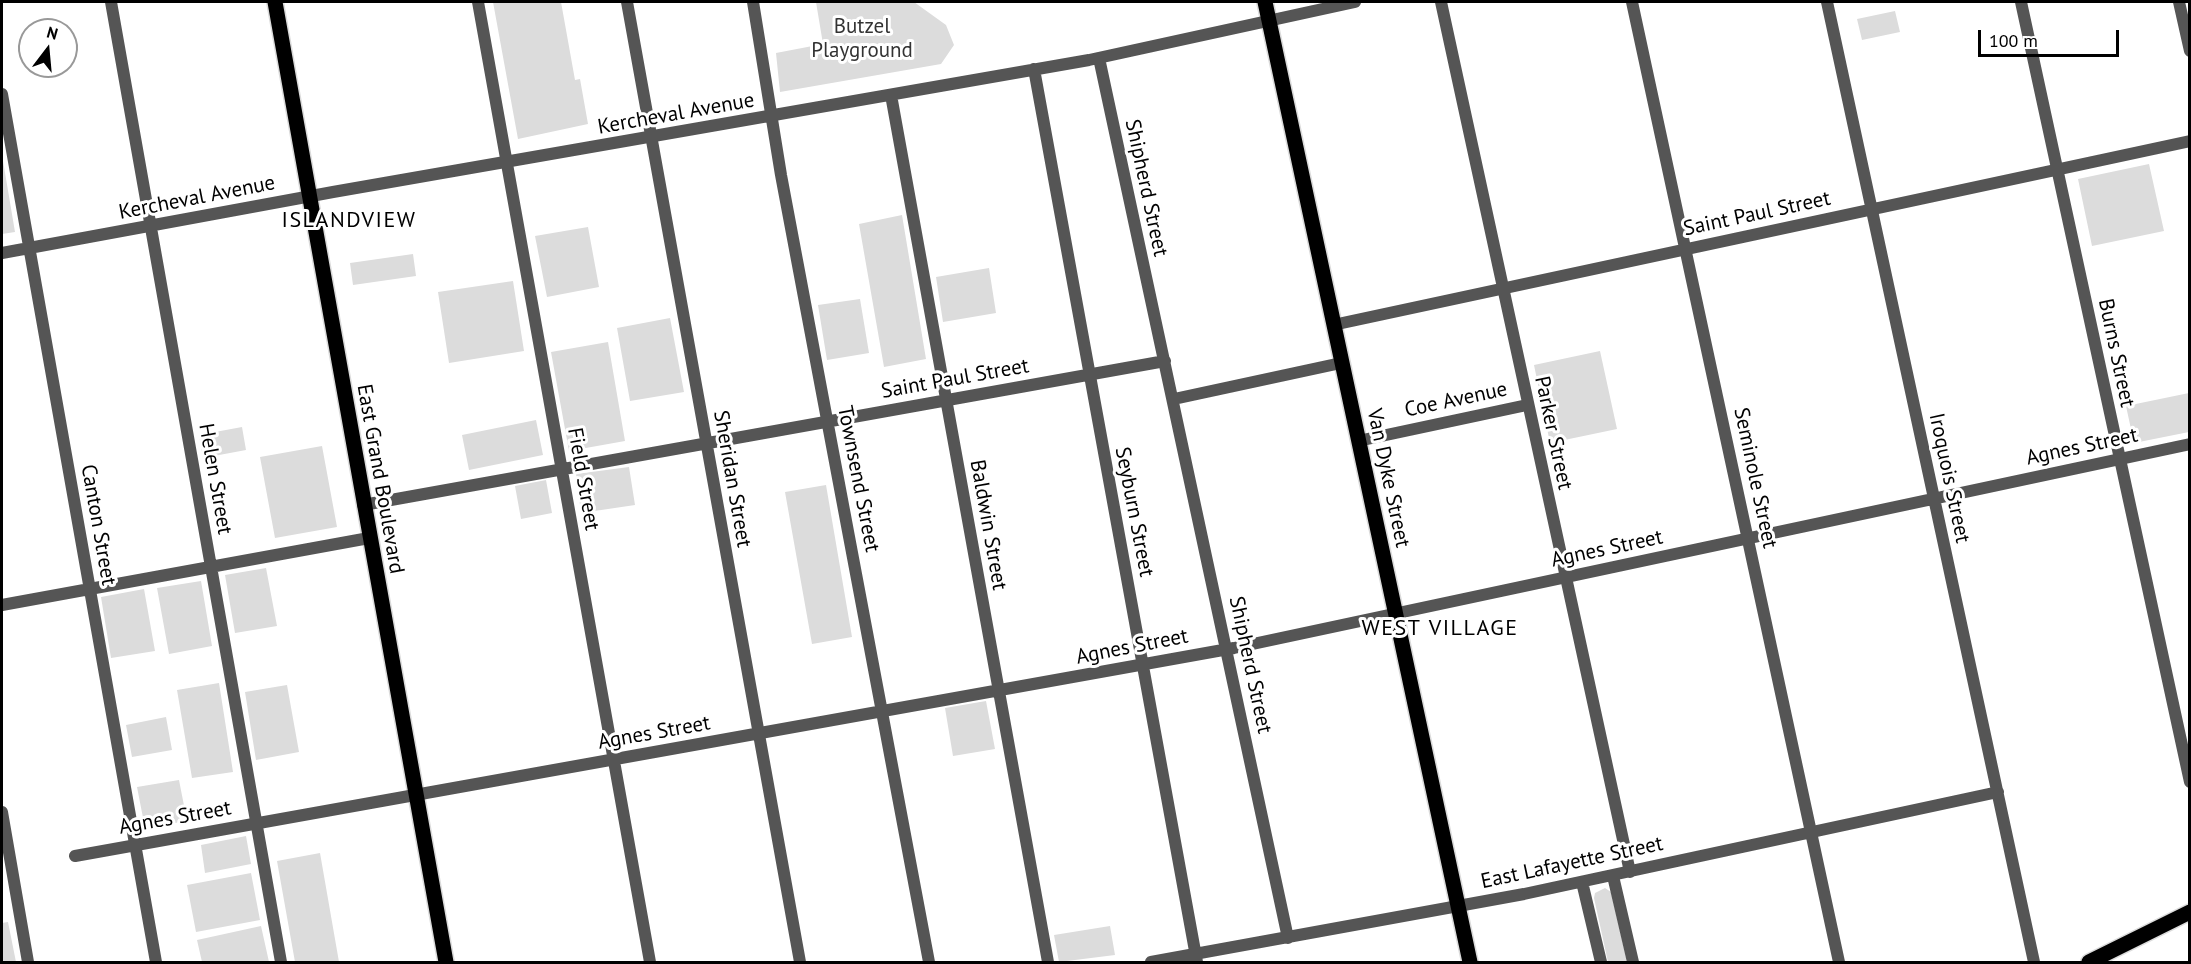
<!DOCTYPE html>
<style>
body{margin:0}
#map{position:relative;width:2191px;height:964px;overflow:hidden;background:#fff;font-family:"PT Sans",sans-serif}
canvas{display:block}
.frame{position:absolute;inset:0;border:3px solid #000;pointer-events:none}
.north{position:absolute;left:18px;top:18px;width:60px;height:60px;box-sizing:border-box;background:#fff;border:2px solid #999;border-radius:50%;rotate:16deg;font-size:16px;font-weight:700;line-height:24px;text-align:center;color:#000}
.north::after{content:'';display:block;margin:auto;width:21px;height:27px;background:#000;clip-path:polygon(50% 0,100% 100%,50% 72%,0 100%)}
.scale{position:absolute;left:1978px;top:30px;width:141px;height:27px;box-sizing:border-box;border:3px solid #000;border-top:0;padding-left:8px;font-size:18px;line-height:21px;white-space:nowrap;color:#000;-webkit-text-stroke:4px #fff;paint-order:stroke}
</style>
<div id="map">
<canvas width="2191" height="964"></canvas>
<div class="frame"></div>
<div class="north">N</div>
<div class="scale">100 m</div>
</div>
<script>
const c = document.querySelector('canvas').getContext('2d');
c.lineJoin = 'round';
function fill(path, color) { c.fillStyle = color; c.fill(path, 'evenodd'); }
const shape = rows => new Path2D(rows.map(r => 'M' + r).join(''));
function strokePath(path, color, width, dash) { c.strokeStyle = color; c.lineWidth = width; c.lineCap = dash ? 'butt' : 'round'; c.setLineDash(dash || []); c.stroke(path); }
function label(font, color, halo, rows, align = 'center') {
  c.font = font + ' "PT Sans",sans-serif'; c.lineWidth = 6; c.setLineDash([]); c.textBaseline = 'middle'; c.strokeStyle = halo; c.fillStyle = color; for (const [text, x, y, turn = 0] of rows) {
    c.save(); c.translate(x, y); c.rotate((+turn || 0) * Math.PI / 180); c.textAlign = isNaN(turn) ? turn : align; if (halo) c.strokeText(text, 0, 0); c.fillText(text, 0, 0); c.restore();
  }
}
const green = shape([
 [493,2,561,2,575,80,580,79,588,124,518,139],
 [816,2,914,2,946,25,954,45,941,64,780,92,776,53,823,44],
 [1895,11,1900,32,1862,40,1857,19],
 [2,155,15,232,2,234],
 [2149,164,2164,231,2092,246,2078,179],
 [902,215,926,359,884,367,859,224],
 [588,227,599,287,547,297,535,236],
 [413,254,416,276,353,285,350,263],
 [989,268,996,313,943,322,936,277],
 [513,281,524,351,449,363,438,292],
 [860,299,869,353,827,360,818,305],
 [670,318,684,392,630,401,617,328],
 [608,342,625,441,569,451,551,352],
 [1600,351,1617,429,1550,443,1534,365],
 [2189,393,2189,432,2134,443,2126,406],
 [536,420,543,455,469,470,462,435],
 [242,427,246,450,203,458,199,435],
 [322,446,337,527,275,538,260,457],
 [629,467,635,505,581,513,576,474],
 [546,480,552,513,521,519,515,486],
 [826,485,852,637,812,644,785,492],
 [266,568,277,626,235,633,225,575],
 [201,581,212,646,169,654,157,588],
 [144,589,155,651,111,658,101,597],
 [219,683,233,772,192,778,177,690],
 [287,685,299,752,256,760,245,692],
 [986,701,995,749,953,756,945,708],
 [166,717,172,750,132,757,126,725],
 [179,780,187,821,145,828,137,787],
 [246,836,251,864,205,873,201,845],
 [320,853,339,962,295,962,277,861],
 [251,873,260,920,196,932,187,885],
 [1605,888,1611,892,1627,962,1608,962,1594,898,1595,893],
 [8,922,16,962,2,962,2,923],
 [261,926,269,962,202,962,197,940],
 [1110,926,1115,955,1059,962,1054,935]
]);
const minor = shape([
 [111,2,281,962],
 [478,2,650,962],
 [627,2,800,962],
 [753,2,781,175,929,962],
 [1441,2,1630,872],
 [1632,2,1839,962],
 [1827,2,2034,962],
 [2021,2,2190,782],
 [2179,2,2190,51],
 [1099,58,1288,938],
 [1034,69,1197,962],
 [2,94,156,962],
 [891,95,1048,962],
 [2,253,333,192,1089,60,1355,2],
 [1333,325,2190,141],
 [1174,399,1341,363],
 [1358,441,1527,405],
 [363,505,1165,361],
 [2,605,369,538],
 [2,812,28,962],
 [75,856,1234,648,2190,444],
 [1613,876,1633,962],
 [1582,882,1601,962],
 [1151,962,1524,894,1998,792]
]);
const major = shape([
 [275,2,446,962],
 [1265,2,1470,962],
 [2089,962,2190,912]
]);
const parkNames = [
 ["Butzel",862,27],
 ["Playground",862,51]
];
const streetNames = [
 ["Kercheval Avenue",676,114,-10],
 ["Shipherd Street",1146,188,78],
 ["Kercheval Avenue",197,198,-11],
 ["Saint Paul Street",1757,214,-12],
 ["Burns Street",2116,353,78],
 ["Saint Paul Street",955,379,-10],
 ["Coe Avenue",1456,400,-12],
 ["Parker Street",1553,433,78],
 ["Agnes Street",2082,447,-12],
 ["Van Dyke Street",1388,478,78],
 ["Seminole Street",1755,478,78],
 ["Iroquois Street",1949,478,78],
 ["Helen Street",215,479,80],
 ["East Grand Boulevard",380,479,80],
 ["Field Street",583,479,80],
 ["Sheridan Street",732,479,80],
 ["Townsend Street",858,479,79],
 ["Seyburn Street",1134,512,79],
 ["Canton Street",98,525,80],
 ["Baldwin Street",988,525,80],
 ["Agnes Street",1607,549,-12],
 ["Agnes Street",1132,647,-11],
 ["Shipherd Street",1250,665,78],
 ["Agnes Street",654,733,-10],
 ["Agnes Street",175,818,-10],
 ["East Lafayette Street",1572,863,-12]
];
const neighbourhoodNames = [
 ["ISLANDVIEW",349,221],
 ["WEST VILLAGE",1440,629]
];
fill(green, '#dcdcdc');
strokePath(major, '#dbdbdb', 18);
strokePath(minor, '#555', 12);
strokePath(major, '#000', 15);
label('21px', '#333', '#fff', parkNames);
label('21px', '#000', '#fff', streetNames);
c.letterSpacing = '1.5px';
label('22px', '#000', '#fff', neighbourhoodNames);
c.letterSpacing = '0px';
</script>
